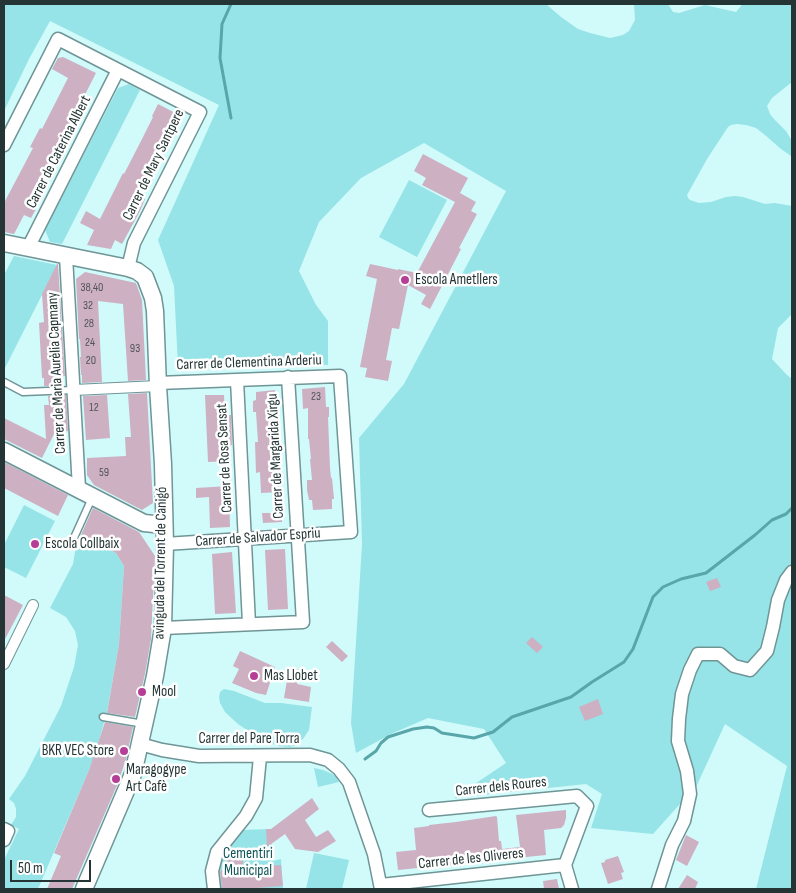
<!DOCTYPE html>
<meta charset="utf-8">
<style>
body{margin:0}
#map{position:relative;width:796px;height:893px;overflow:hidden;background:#d1fafb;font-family:"Sofia Sans Condensed",sans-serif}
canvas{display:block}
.frame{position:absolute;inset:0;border:5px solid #253535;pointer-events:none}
.scale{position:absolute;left:10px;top:860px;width:81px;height:22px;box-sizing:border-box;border:2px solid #253535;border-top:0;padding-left:6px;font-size:15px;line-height:18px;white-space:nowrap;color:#253535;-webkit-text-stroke:4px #fefefe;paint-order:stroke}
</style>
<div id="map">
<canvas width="796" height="893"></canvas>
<div class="frame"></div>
<div class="scale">50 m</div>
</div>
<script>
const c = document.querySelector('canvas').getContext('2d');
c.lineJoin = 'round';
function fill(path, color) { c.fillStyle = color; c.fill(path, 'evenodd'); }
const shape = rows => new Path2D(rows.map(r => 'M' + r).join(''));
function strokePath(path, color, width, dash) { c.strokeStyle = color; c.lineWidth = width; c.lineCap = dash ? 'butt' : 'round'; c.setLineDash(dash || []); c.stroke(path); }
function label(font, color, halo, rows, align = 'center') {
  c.font = font + ' "Sofia Sans Condensed",sans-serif'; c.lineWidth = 5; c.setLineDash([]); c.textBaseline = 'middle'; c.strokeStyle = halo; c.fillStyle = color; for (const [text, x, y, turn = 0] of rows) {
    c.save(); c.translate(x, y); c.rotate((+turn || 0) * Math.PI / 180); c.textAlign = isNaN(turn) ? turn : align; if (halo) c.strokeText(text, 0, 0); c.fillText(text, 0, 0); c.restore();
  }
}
const green = shape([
 [4,4,546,4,561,17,578,29,590,33,610,38,623,35,629,31,635,20,634,4,668,4,673,12,679,13,705,5,736,12,741,6,742,4,792,4,792,82,772,98,767,106,770,114,773,118,786,131,792,141,792,156,791,156,781,149,765,135,756,128,746,125,737,124,731,125,728,127,707,159,687,195,688,198,690,200,699,203,711,202,726,197,735,196,743,197,765,204,775,203,792,206,792,314,778,328,772,359,787,375,792,379,792,889,756,889,787,766,725,724,697,785,653,834,591,828,602,794,586,784,454,798,506,763,484,729,428,718,391,734,356,753,351,723,362,544,359,438,404,384,506,191,424,143,361,178,319,222,299,271,316,305,328,321,328,365,303,363,178,366,174,286,158,240,219,105,50,21,29,59,4,111],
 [129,84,140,90,62,244,50,242,45,230,118,88],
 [409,180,447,200,417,257,379,237],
 [14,256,57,265,4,370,4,275],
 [24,505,55,521,26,578,4,567,4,545],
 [78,534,116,553,124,566,119,644,107,712,96,751,89,770,38,889,4,889,4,860,19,829,11,825,16,817,16,809,14,803,9,799,25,776,61,706,74,667,78,645,75,631,66,617,50,608,73,564],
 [224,689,234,691,265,703,281,703,312,707,309,730,303,739,294,746,289,747,278,746,262,740,238,724,225,712,220,703,219,697,220,692],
 [314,768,323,770,330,773,336,776,339,782,318,787],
 [271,829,273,861,281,859,283,889,219,889,217,865,222,853,240,830],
 [314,853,349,860,342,889,306,889]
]);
const stream = shape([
 [231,4,222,24,220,58,231,118],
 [365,759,376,751,381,743,388,737,413,729,427,727,434,728,442,733,474,738,493,732,512,717,571,697,592,682,624,662,633,649,653,597,663,587,681,579,706,573,755,535,772,520,786,514,792,508]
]);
const building = shape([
 [63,57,96,73,29,205,36,209,31,218,24,215,14,234,4,232,4,203,33,148,30,147,40,128,42,129,68,78,52,69,58,58],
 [158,104,179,115,138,196,145,199,140,211,122,244,115,240,111,249,87,245,94,230,80,223,86,211,100,219,123,173,124,174,141,141,153,117,152,116],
 [423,154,468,178,460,193,476,202,471,211,477,214,459,248,461,249,430,309,421,304,426,295,408,285,399,329,392,328,386,360,392,361,388,381,365,377,367,368,360,367,377,279,366,276,370,264,398,270,398,269,417,273,455,202,422,185,426,178,414,171],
 [57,264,58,264,65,376,55,377,55,386,44,386,44,378,42,378,39,323,44,322,42,294],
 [85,272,136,283,142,300,146,380,128,381,123,304,98,301,102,382,82,383,82,375,81,375,80,357,81,357,80,339,79,339,76,279],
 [325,387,326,407,329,407,329,417,328,417,330,468,331,478,332,478,334,499,332,499,332,509,313,510,312,500,309,500,307,490,307,480,312,480,310,459,311,459,309,439,308,439,308,408,303,409,302,389],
 [275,390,280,492,261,493,260,472,256,473,255,442,258,442,256,412,253,412,253,401,256,400,256,392],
 [147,393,153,503,142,510,94,485,87,475,87,458,126,456,125,437,131,437,128,394],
 [66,395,68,431,55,432,42,458,4,439,4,418,46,439,44,405,49,405,48,396],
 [107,395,110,438,86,440,83,396],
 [205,395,224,395,225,415,231,415,232,445,227,446,228,461,208,462],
 [4,462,68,495,58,516,4,488],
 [229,486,230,527,210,528,209,497,196,498,196,488],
 [93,508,139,532,155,556,151,639,145,674,135,717,107,713,119,644,124,566,116,553,81,535],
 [262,513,282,513,282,522,263,523],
 [285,549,288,609,268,610,265,550],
 [232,552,236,613,215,614,212,554],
 [717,578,721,587,710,591,706,582],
 [4,595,23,605,4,641],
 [532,637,543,647,537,653,526,643],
 [332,641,348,656,342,662,326,647],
 [240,651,275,667,266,695,256,693,232,683,239,669,233,666],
 [289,668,301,670,297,684,311,687,309,702,284,698],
 [598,699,603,714,585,721,579,707],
 [105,722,133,727,126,759,118,783,72,889,47,889,61,856,54,853,89,770],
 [312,798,319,809,305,820,316,837,328,830,336,841,318,852,295,849,285,834,267,847,266,829,271,829],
 [566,810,566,818,564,825,561,828,544,830,546,855,398,870,396,852,416,850,414,828,429,826,429,825,456,822,496,816,497,817,499,841,501,841,502,849,520,847,516,815],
 [686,835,699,842,687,866,676,860],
 [227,856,243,856,243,868,281,865,283,886,257,888,257,889,222,889,220,872,221,870,227,870],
 [618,856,624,872,621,873,623,879,608,884,601,863,605,862,605,860],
 [687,875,698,882,695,889,678,889],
 [557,879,559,889,544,889,543,881]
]);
const service = shape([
 [4,382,23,392,74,390],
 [73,540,92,498],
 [103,717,144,724]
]);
const pedestrian = shape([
 [74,390,158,386],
 [4,664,33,605]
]);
const minor = shape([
 [4,145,58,39,200,112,134,243,128,268],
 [28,248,118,70],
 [66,256,79,489],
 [237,380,249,624],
 [158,383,340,376,351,532,165,544],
 [163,628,303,622,288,377],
 [140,744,162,750,199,756,310,755,328,760,339,769,349,782,374,854,381,889],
 [429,810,577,796,587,806,565,865,572,889],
 [4,829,8,831,4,840],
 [381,885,565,865],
 [214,889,212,871,217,852,246,816,256,798,260,757],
 [658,889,672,845,684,821,690,794,687,771,678,741,679,719,682,694,690,670,698,654,720,654,734,666,750,670,767,651,773,627,778,600,786,580,792,572]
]);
const tertiary = shape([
 [4,243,128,268,137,271,145,277,153,298,155,311,158,386,163,464,165,544,163,628,155,676,133,774,84,889],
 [4,451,144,523,164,525]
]);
const markers = [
 [405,280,5,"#b53f96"],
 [35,544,5,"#b53f96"],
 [254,676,5,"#b53f96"],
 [142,692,5,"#b53f96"],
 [124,751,5,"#b53f96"],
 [116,779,5,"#b53f96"]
];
const numberNames = [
 ["38,40",92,288],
 ["32",88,306],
 ["28",89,324],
 ["24",90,343],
 ["93",135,349],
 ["20",91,361],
 ["23",316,397],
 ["12",94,408],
 ["59",104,473]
];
const streetNames = [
 ["Carrer de Caterina Albert",59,152,-63],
 ["Carrer de Mary Santpere",154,165,-64],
 ["Carrer de Clementina Arderiu",249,363,-2],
 ["Carrer de Maria Aurèlia Capmany",57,373,-93],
 ["Carrer de Margarida Xirgu",276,456,-93],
 ["Carrer de Rosa Sensat",225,458,-93],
 ["Carrer de Salvador Espriu",258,538,-4],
 ["avinguda del Torrent de Canigó",161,563,-89],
 ["Carrer del Pare Torra",249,739],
 ["Carrer dels Roures",501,787,-6],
 ["Carrer de les Oliveres",471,859,-6]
];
const poiNames = [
 ["Escola Ametllers",415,280],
 ["Escola Collbaix",45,544],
 ["Mas Llobet",264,676],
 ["Mool",152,692],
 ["BKR VEC Store",114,751,"right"],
 ["Maragogype",126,770],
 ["Art Cafè",126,787]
];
const parkNames = [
 ["Cementiri",248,854],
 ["Municipal",248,871]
];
fill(green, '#96e4e7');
strokePath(stream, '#58a6a9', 3);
fill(building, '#cdb0c2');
strokePath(service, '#6f9596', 9);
strokePath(pedestrian, '#6f9596', 12);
strokePath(minor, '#6f9596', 15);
strokePath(tertiary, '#6f9596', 19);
strokePath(service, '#fff', 6);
strokePath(pedestrian, '#fff', 10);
strokePath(minor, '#fff', 12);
strokePath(tertiary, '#fff', 16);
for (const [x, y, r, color] of markers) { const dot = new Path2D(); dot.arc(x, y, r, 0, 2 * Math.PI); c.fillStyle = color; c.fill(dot); strokePath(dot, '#fefefe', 2); }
label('12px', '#4f5458', null, numberNames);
label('15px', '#253535', '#fefefe', streetNames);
label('15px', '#253535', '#fefefe', poiNames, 'left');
label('15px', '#0e5456', '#fefefe', parkNames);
</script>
